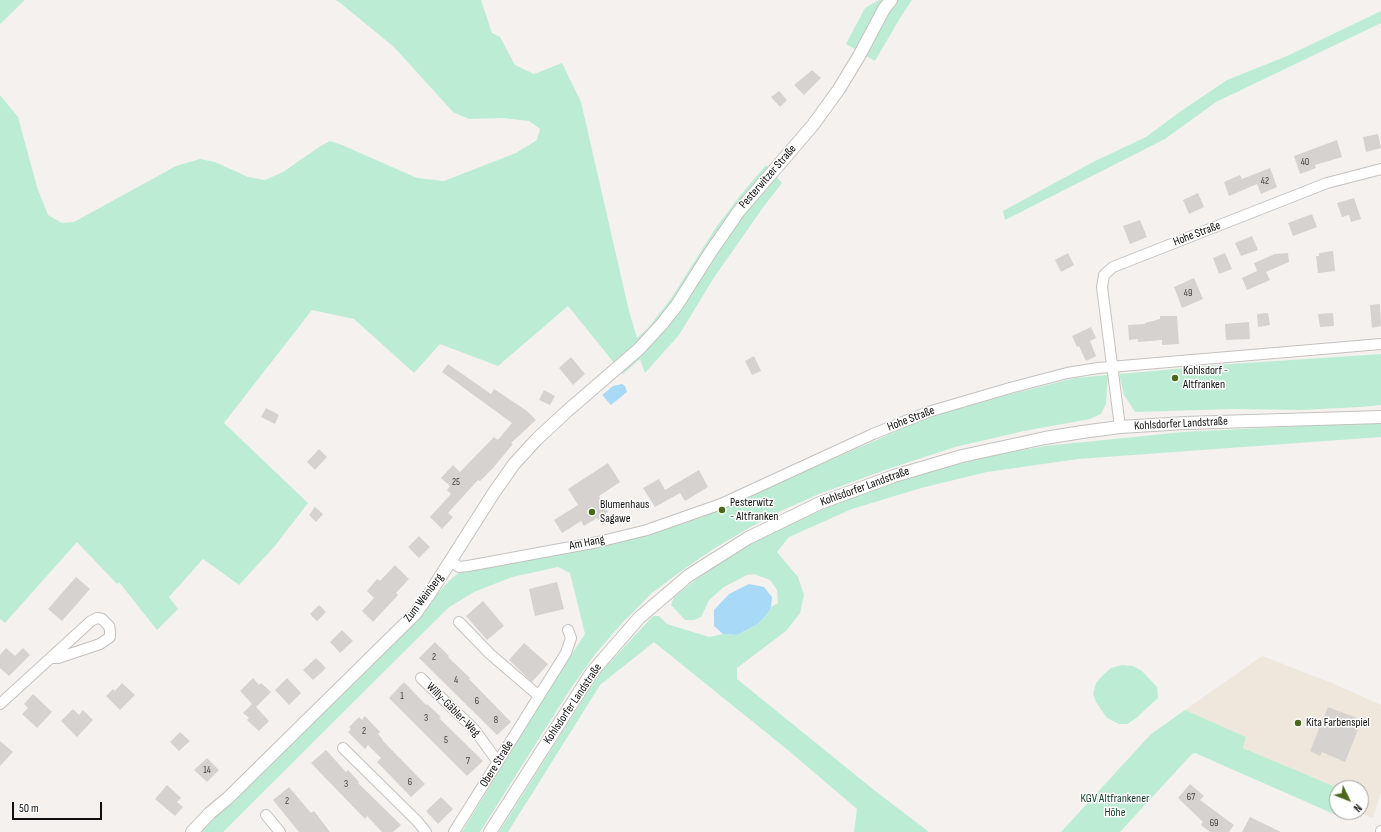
<!DOCTYPE html>
<meta charset="utf-8">
<style>
body{margin:0}
#map{position:relative;width:1381px;height:832px;overflow:hidden;background:#f5f1ee;font-family:"Sofia Sans Condensed",sans-serif}
canvas{display:block}
.north{position:absolute;left:1329px;top:780px;width:40px;height:40px;box-sizing:border-box;background:#fff;border:1px solid #9f9f9f;border-radius:50%;rotate:133deg;font-size:11px;font-weight:700;line-height:16px;text-align:center;color:#100f0e}
.north::after{content:'';display:block;margin:auto;width:14px;height:18px;background:#4b671a;clip-path:polygon(50% 0,100% 100%,50% 72%,0 100%)}
.scale{position:absolute;left:12px;top:802px;width:90px;height:18px;box-sizing:border-box;border:2px solid #100f0e;border-top:0;padding-left:5px;font-size:12px;line-height:14px;white-space:nowrap;color:#100f0e;-webkit-text-stroke:3px #fff;paint-order:stroke}
</style>
<div id="map">
<canvas width="1381" height="832"></canvas>
<div class="north">N</div>
<div class="scale">50 m</div>
</div>
<script>
const c = document.querySelector('canvas').getContext('2d');
c.lineJoin = 'round';
function fill(path, color) { c.fillStyle = color; c.fill(path, 'evenodd'); }
const shape = rows => new Path2D(rows.map(r => 'M' + r).join(''));
function strokePath(path, color, width, dash) { c.strokeStyle = color; c.lineWidth = width; c.lineCap = dash ? 'butt' : 'round'; c.setLineDash(dash || []); c.stroke(path); }
function label(font, color, halo, rows, align = 'center') {
  c.font = font + ' "Sofia Sans Condensed",sans-serif'; c.lineWidth = 3; c.setLineDash([]); c.textBaseline = 'middle'; c.strokeStyle = halo; c.fillStyle = color; for (const [text, x, y, turn = 0] of rows) {
    c.save(); c.translate(x, y); c.rotate((+turn || 0) * Math.PI / 180); c.textAlign = isNaN(turn) ? turn : align; if (halo) c.strokeText(text, 0, 0); c.fillText(text, 0, 0); c.restore();
  }
}
const built = shape([
 [1262,656,1332,683,1381,705,1381,792,1373,818,1358,812,1361,812,1361,788,1338,788,1243,748,1246,737,1185,710]
]);
const green = shape([
 [0,0,25,0,0,24],
 [335,0,481,0,492,33,500,37,515,65,534,74,562,63,581,102,629,311,637,338,649,327,672,297,715,229,739,197,766,165,782,183,764,206,713,279,679,335,645,373,640,359,623,374,568,306,498,366,440,344,414,373,354,319,312,310,224,423,308,503,274,547,239,585,203,559,169,597,178,609,157,630,119,582,117,584,77,542,5,623,0,619,0,95,18,117,37,187,48,215,62,223,74,222,176,166,200,159,215,162,248,177,265,180,283,172,319,147,330,141,342,145,417,178,444,181,516,153,537,140,540,129,529,121,503,118,469,119,453,112,394,47,339,2],
 [879,0,912,0,900,18,875,61,846,44,865,8],
 [1381,11,1381,23,1216,102,1165,139,1005,220,1003,211,1095,161,1146,137,1181,111,1227,80,1287,56],
 [1381,354,1381,405,1360,407,1301,410,1232,409,1135,412,1124,395,1119,374,1231,364],
 [1108,375,1106,404,1101,414,1090,419,1024,431,955,447,885,470,819,494,783,510,747,529,715,548,684,569,652,593,623,622,596,653,571,688,480,832,462,832,543,699,585,634,570,573,558,567,512,577,474,592,448,608,223,832,202,832,219,813,418,620,444,586,457,574,478,566,723,507,929,417,1011,394,1075,378],
 [1381,422,1381,437,1078,459,987,472,921,488,852,509,789,537,777,552,798,577,804,595,800,613,786,631,737,668,737,679,874,790,929,832,854,832,857,809,789,751,654,642,600,685,508,832,499,832,599,674,653,616,659,616,667,624,709,637,723,634,737,635,758,624,768,613,771,607,778,603,777,590,770,580,754,574,747,575,724,587,709,600,701,617,694,620,685,620,671,605,674,597,702,575,735,553,780,528,848,499,918,475,985,457,1045,446,1183,432],
 [1122,665,1133,666,1142,671,1157,687,1158,698,1135,719,1127,724,1119,724,1107,718,1096,702,1093,694,1096,683,1103,675,1111,668],
 [1185,710,1246,737,1243,748,1338,788,1337,812,1336,815,1195,753,1192,754,1120,832,1061,832,1151,734]
]);
const water = shape([
 [622,384,625,386,627,392,611,405,602,395,613,386],
 [749,584,764,587,772,597,771,607,768,613,758,624,737,635,723,634,714,626,714,610,729,594]
]);
const building = shape([
 [812,70,821,78,804,95,794,85],
 [779,91,787,100,780,107,771,97],
 [1378,134,1381,148,1366,152,1363,137],
 [1337,140,1342,157,1315,165,1316,168,1300,174,1294,156],
 [1270,168,1277,187,1261,194,1257,184,1229,196,1224,182,1240,175,1242,179],
 [1198,193,1204,207,1189,214,1183,200],
 [1354,198,1361,219,1351,222,1349,215,1342,217,1337,203],
 [1312,214,1317,227,1293,236,1288,223],
 [1140,220,1147,237,1130,244,1123,226],
 [1252,236,1258,250,1241,256,1235,243],
 [1333,251,1335,271,1318,273,1316,256,1319,256,1319,253],
 [1068,253,1074,265,1061,272,1055,260],
 [1225,253,1232,269,1219,274,1213,258],
 [1288,253,1289,262,1266,272,1270,280,1247,290,1242,278,1257,271,1254,263,1275,254],
 [1194,278,1203,299,1182,308,1174,287],
 [1380,304,1381,326,1372,328,1370,305],
 [1268,313,1270,325,1258,327,1257,314],
 [1333,313,1334,326,1320,327,1318,314],
 [1160,316,1177,316,1179,344,1162,345,1162,340,1138,342,1138,339,1129,340,1128,325,1145,324,1145,323,1160,319],
 [1249,322,1250,339,1226,340,1225,324],
 [1091,327,1096,338,1090,341,1096,356,1086,361,1079,346,1077,347,1072,336],
 [754,356,761,371,752,375,745,361],
 [571,357,585,374,573,385,559,368],
 [448,364,491,394,494,389,527,411,536,420,511,443,513,444,493,468,480,481,478,480,448,513,453,517,442,529,430,517,451,494,447,490,450,486,441,478,453,465,460,472,494,437,498,440,512,423,442,372],
 [544,390,555,396,550,405,539,400],
 [266,408,279,415,275,424,261,417],
 [319,449,327,457,315,470,307,462],
 [608,463,620,482,599,496,608,512,606,513,611,520,602,525,597,518,584,526,581,521,562,533,554,520,578,505,568,489],
 [699,470,708,487,685,501,680,493,655,507,643,488,659,479,665,490],
 [315,507,323,514,316,522,309,515],
 [419,536,430,547,419,558,408,547],
 [395,565,409,579,396,593,398,595,373,622,362,611,374,598,367,591,377,579,380,581],
 [76,577,90,589,62,621,48,609],
 [557,582,564,609,535,616,529,589],
 [483,601,504,626,487,640,466,616],
 [319,605,326,612,317,621,310,614],
 [342,630,353,641,340,653,330,642],
 [435,642,449,656,448,657,470,678,469,679,511,722,497,735,419,658],
 [524,643,548,664,532,682,509,660],
 [6,648,15,656,23,648,30,655,9,676,0,668,0,655],
 [316,658,326,668,313,680,303,670],
 [253,678,259,685,261,683,271,692,256,707,269,721,259,731,247,720,249,718,243,713,252,704,240,691],
 [287,678,301,693,289,705,275,690],
 [404,682,426,705,427,704,441,717,439,718,483,761,467,776,389,698],
 [122,683,135,695,120,710,106,696,113,689,115,691],
 [33,694,52,712,37,728,22,714,28,708,24,704],
 [1328,707,1362,720,1345,762,1322,752,1320,756,1310,751],
 [73,709,79,715,83,710,93,720,77,737,61,721],
 [365,716,380,732,378,734,383,740,382,740,425,784,411,797,377,762,381,758,368,745,365,749,348,732,351,729,349,727,359,717,362,720],
 [180,732,190,741,179,751,170,742],
 [0,741,13,752,0,766],
 [326,750,346,772,348,770,359,782,358,783,401,825,393,832,382,832,367,816,365,819,311,763],
 [207,758,219,770,207,782,194,770],
 [1190,784,1204,796,1200,800,1234,825,1229,832,1210,832,1201,825,1203,822,1178,798],
 [167,785,181,798,177,802,183,807,175,816,155,799],
 [289,787,311,813,314,811,330,832,299,832,273,800],
 [441,797,453,809,438,824,426,811],
 [1250,817,1281,832,1242,832]
]);
const minor = shape([
 [1120,427,1102,287,1104,275,1113,267,1327,183,1381,169],
 [451,561,459,567,468,566,598,542,647,530,721,504,873,434,928,412,1010,388,1067,373,1098,368,1381,344],
 [459,622,490,654,539,696],
 [421,678,474,729,498,762],
 [0,704,91,621,97,618,102,619,109,626,110,631,110,637,100,644,58,658,52,658],
 [343,748,418,822,426,832],
 [266,815,280,832],
 [454,832,566,653,571,638,568,630],
 [1381,832,1381,831]
]);
const tertiary = shape([
 [192,832,210,813,228,798,415,614,430,593,493,494,514,464,537,439,566,412,639,349,662,324,677,305,710,253,739,211,813,125,839,89,859,56,884,9,891,0],
 [490,832,592,672,639,618,688,576,748,538,820,503,894,476,962,456,1045,438,1082,432,1120,427,1185,423,1381,417]
]);
const markers = [
 [1175,378,4,"#4b671a"],
 [722,510,4,"#4b671a"],
 [592,512,4,"#4b671a"],
 [1298,723,4,"#4b671a"]
];
const numberNames = [
 ["40",1305,162],
 ["42",1265,181],
 ["49",1188,293],
 ["25",456,482],
 ["2",434,657],
 ["4",456,680],
 ["1",402,696],
 ["6",477,701],
 ["3",426,718],
 ["8",496,720],
 ["2",364,731],
 ["5",446,740],
 ["7",468,761],
 ["14",207,770],
 ["6",410,782],
 ["3",346,784],
 ["67",1191,797],
 ["2",287,801],
 ["69",1214,823]
];
const streetNames = [
 ["Pesterwitzer Straße",768,177,-49],
 ["Hohe Straße",1197,234,-21],
 ["Hohe Straße",911,419,-21],
 ["Kohlsdorfer Landstraße",1181,424,-3],
 ["Kohlsdorfer Landstraße",865,487,-20],
 ["Am Hang",587,543,-11],
 ["Zum Weinberg",424,598,-53],
 ["Kohlsdorfer Landstraße",573,704,-56],
 ["Willy-Gäbler-Weg",453,710,45],
 ["Obere Straße",497,764,-58]
];
const poiNames = [
 ["Kohlsdorf -",1183,371],
 ["Altfranken",1183,385],
 ["Pesterwitz",730,503],
 ["- Altfranken",730,517],
 ["Blumenhaus",600,505],
 ["Sagawe",600,519],
 ["Kita Farbenspiel",1306,723]
];
const parkNames = [
 ["KGV Altfrankener",1115,799],
 ["Höhe",1115,813]
];
fill(built, '#efe6dc');
fill(green, '#bcedd4');
fill(water, '#a8daf8');
fill(building, '#d6d2cf');
strokePath(minor, '#c5c1be', 12);
strokePath(tertiary, '#c5c1be', 14);
strokePath(minor, '#fff', 10);
strokePath(tertiary, '#fff', 12);
for (const [x, y, r, color] of markers) { const dot = new Path2D(); dot.arc(x, y, r, 0, 2 * Math.PI); c.fillStyle = color; c.fill(dot); strokePath(dot, '#fff', 1.5); }
label('10px', '#42403e', null, numberNames);
label('12px', '#100f0e', '#fff', streetNames);
label('12px', '#100f0e', '#fff', poiNames, 'left');
label('12px', '#15402e', '#fff', parkNames);
</script>
